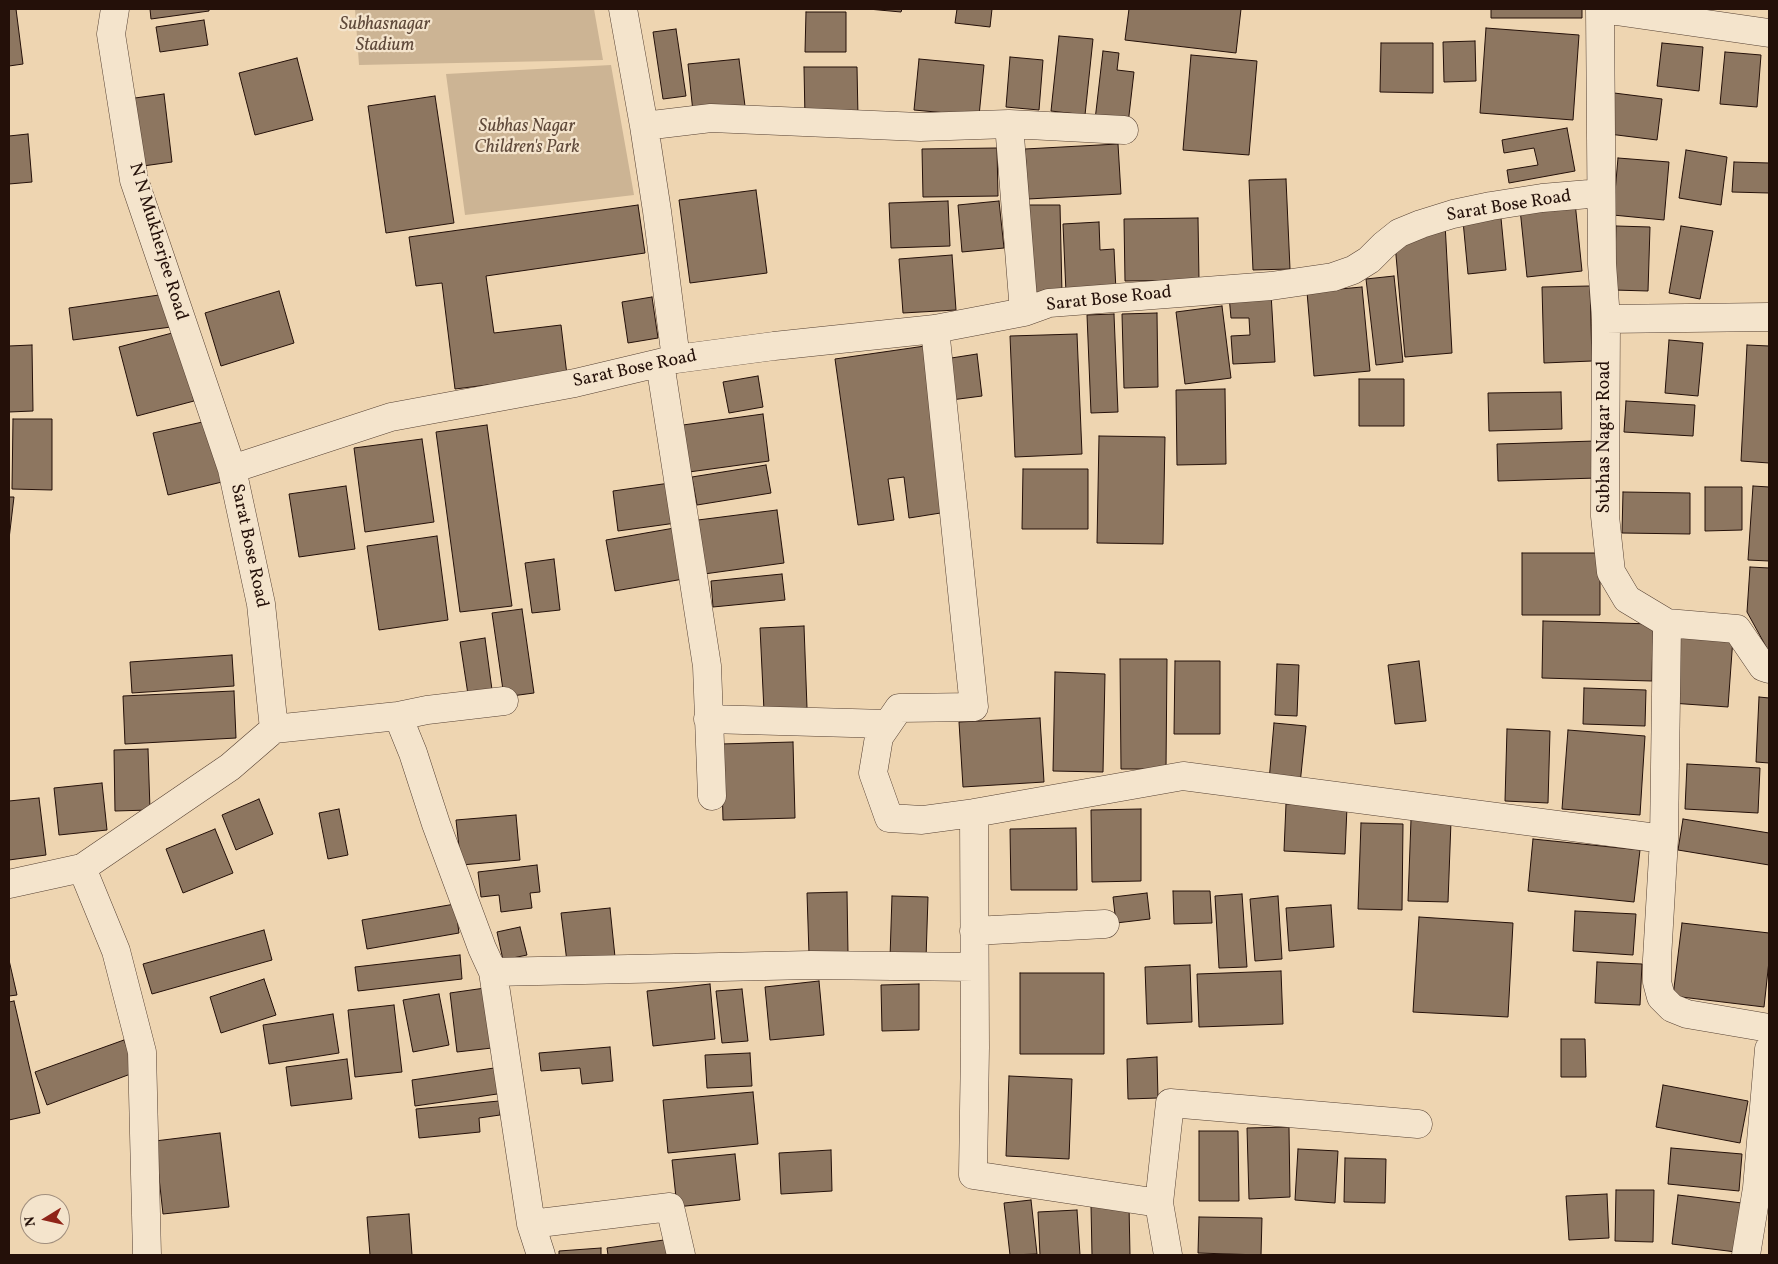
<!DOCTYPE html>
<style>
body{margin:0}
#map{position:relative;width:1778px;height:1264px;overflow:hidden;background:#eed5b1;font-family:Vollkorn,serif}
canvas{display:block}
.frame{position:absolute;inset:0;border:10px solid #241009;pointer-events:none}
.north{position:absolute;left:20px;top:1194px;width:50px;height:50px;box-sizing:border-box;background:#f4e4cc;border:1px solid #a18f7e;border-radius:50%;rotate:261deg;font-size:14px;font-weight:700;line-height:20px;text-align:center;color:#241009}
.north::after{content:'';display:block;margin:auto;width:18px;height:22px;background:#8f2418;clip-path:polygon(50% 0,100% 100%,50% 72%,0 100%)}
</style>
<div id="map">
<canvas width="1778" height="1264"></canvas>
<div class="frame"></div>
<div class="north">N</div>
</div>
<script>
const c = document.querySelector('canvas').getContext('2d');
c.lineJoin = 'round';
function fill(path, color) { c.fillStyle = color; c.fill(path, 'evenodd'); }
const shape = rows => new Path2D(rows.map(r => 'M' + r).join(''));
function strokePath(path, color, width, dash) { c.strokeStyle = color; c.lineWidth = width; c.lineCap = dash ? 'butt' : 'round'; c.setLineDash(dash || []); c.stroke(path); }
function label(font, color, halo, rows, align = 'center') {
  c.font = font + ' Vollkorn,serif'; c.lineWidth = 4.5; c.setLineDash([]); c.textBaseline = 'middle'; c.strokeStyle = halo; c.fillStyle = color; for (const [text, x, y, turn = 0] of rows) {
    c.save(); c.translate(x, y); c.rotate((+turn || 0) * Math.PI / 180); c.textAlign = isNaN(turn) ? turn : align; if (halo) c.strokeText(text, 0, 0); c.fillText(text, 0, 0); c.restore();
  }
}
const green = shape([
 [355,9,594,9,603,60,359,65],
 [611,65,634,195,465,215,446,74]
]);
const building = shape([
 [9,9,16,9,23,64,9,66,9,9],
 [150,9,209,9,209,11,151,19,150,9],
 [868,9,902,9,901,12,868,9],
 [957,9,992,9,990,27,955,23,957,9],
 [1129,9,1241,9,1236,53,1125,40,1129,9],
 [1491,9,1582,9,1582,18,1491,18,1491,9],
 [806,12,846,12,846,52,805,52,806,12],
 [204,20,208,45,160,52,156,27,204,20],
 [1486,28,1579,35,1573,120,1480,113,1486,28],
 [676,29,686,96,663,99,653,32,676,29],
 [1059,36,1093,39,1085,115,1051,111,1059,36],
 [1475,41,1476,81,1444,82,1443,42,1475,41],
 [1381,43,1433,43,1433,93,1380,92,1381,43],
 [1662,43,1703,47,1699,91,1657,86,1662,43],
 [1103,51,1119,53,1117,70,1134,72,1128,124,1095,120,1103,51],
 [1725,52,1761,55,1757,107,1720,104,1725,52],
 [1191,55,1257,61,1249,155,1183,150,1191,55],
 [1010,57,1043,60,1039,110,1006,107,1010,57],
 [297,58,313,120,255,135,239,73,297,58],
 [739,59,745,106,693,112,688,64,739,59],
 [919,59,984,65,979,116,914,110,919,59],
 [804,67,857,67,858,117,805,118,804,67],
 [1614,93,1662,99,1657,140,1609,134,1614,93],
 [164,94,172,162,143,166,135,98,164,94],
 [435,96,454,223,386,233,368,106,435,96],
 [1567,128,1575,171,1509,183,1507,170,1538,165,1534,148,1504,153,1502,140,1567,128],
 [28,134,32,182,9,184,9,136,28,134],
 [1118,144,1121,194,1028,199,1025,149,1118,144],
 [997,148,998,196,923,197,922,149,997,148],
 [1686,150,1727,157,1721,205,1679,198,1686,150],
 [1618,158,1669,162,1664,220,1613,215,1618,158],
 [1734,162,1769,163,1769,193,1732,192,1734,162],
 [1286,179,1290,269,1253,270,1249,180,1286,179],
 [756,190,767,273,690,283,679,200,756,190],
 [948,201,950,246,891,248,889,203,948,201],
 [999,201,1004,248,962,252,958,205,999,201],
 [1575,202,1582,271,1527,277,1520,209,1575,202],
 [638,205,645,253,486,276,494,333,561,325,567,375,455,389,442,283,416,286,409,237,638,205],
 [1029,205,1060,205,1062,294,1031,295,1029,205],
 [1198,218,1199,280,1125,281,1124,219,1198,218],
 [1501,218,1506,270,1468,274,1463,221,1501,218],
 [1099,222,1100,250,1114,249,1116,291,1066,293,1063,224,1099,222],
 [1445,223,1452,353,1405,357,1395,244,1445,223],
 [1616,226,1650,227,1648,291,1614,290,1616,226],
 [1681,226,1713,231,1700,299,1669,293,1681,226],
 [952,255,956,310,903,313,899,259,952,255],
 [1394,276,1403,362,1376,365,1366,279,1394,276],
 [1590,286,1592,361,1544,363,1542,287,1590,286],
 [1362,287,1370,371,1314,376,1307,292,1362,287],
 [279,291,294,343,221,366,205,313,279,291],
 [1271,293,1275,362,1233,364,1231,336,1250,335,1249,318,1231,318,1229,296,1271,293],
 [166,294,171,327,73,340,69,308,166,294],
 [652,297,658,338,628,343,622,302,652,297],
 [1222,306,1231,378,1185,384,1176,312,1222,306],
 [1157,313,1158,387,1124,388,1122,314,1157,313],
 [1114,314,1118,412,1091,413,1087,315,1114,314],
 [176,332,194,401,137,416,119,347,176,332],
 [1077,334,1082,454,1015,457,1010,336,1077,334],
 [1669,340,1703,343,1698,396,1665,393,1669,340],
 [32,345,33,411,9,412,9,346,32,345],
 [1747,345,1769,346,1769,463,1741,461,1747,345],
 [925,346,947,512,909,518,904,477,888,479,894,520,858,525,835,359,925,346],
 [977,354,982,396,951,400,945,359,977,354],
 [758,376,763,407,729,413,723,382,758,376],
 [1359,379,1404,379,1404,426,1359,426,1359,379],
 [1225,389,1226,464,1177,465,1176,390,1225,389],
 [1561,392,1562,429,1489,431,1488,393,1561,392],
 [1626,401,1695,405,1693,436,1624,432,1626,401],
 [763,414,769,461,689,472,683,425,763,414],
 [13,419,52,419,52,490,12,489,13,419],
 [207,421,222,482,168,495,153,433,207,421],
 [487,425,512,606,460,612,436,432,487,425],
 [1099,436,1165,437,1163,544,1097,543,1099,436],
 [422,439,434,522,365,532,354,448,422,439],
 [1595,441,1597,478,1498,481,1497,444,1595,441],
 [766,465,771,493,697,505,692,477,766,465],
 [1023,469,1088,469,1088,529,1022,529,1023,469],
 [670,483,676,523,618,531,613,491,670,483],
 [346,486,355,549,299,557,289,494,346,486],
 [1753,486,1769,487,1769,561,1748,560,1753,486],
 [1705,487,1742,487,1742,530,1705,531,1705,487],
 [1623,492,1690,493,1690,534,1622,533,1623,492],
 [9,497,14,497,9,539,9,497],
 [777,510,784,563,704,574,698,520,777,510],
 [680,527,689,578,615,591,606,540,680,527],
 [437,536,448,620,379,630,367,546,437,536],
 [1522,553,1600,553,1600,615,1522,615,1522,553],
 [554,559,560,610,532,613,525,563,554,559],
 [1750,567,1769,568,1769,652,1747,612,1750,567],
 [782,574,785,600,713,607,711,581,782,574],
 [522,609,534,693,504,697,492,613,522,609],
 [1543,621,1653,624,1652,681,1542,678,1543,621],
 [804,626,807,708,764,711,760,628,804,626],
 [1675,634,1733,638,1728,707,1671,703,1675,634],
 [485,638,493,697,469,701,460,642,485,638],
 [232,655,234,686,132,693,130,662,232,655],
 [1120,659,1167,659,1166,769,1121,769,1120,659],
 [1175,661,1220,661,1220,734,1174,734,1175,661],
 [1419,661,1426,721,1395,724,1388,665,1419,661],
 [1277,664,1299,665,1297,716,1275,715,1277,664],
 [1055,672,1105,674,1103,772,1053,771,1055,672],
 [1584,688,1646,690,1645,726,1583,724,1584,688],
 [234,691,236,738,125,744,123,696,234,691],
 [1759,697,1769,698,1769,763,1756,762,1759,697],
 [1040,718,1044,782,963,787,959,722,1040,718],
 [1274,723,1306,726,1300,784,1269,781,1274,723],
 [1507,729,1550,731,1548,803,1505,801,1507,729],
 [1568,730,1645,736,1640,815,1562,809,1568,730],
 [793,742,795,818,723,820,721,744,793,742],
 [148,749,150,810,115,811,114,750,148,749],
 [1687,764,1760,768,1758,813,1685,809,1687,764],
 [102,783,107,830,59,835,54,788,102,783],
 [39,798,46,855,9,860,9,801,39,798],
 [259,799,273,834,236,850,222,815,259,799],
 [1286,804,1347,807,1345,854,1284,851,1286,804],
 [339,809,348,855,328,859,319,813,339,809],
 [1141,809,1141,881,1092,882,1091,810,1141,809],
 [516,815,520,860,461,865,456,820,516,815],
 [1683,819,1769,833,1769,865,1678,850,1683,819],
 [1411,820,1451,821,1448,902,1408,901,1411,820],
 [1361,823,1403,824,1402,910,1358,909,1361,823],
 [1076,828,1077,890,1011,890,1010,829,1076,828],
 [215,829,233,873,183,893,166,849,215,829],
 [1533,839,1640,850,1634,902,1528,891,1533,839],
 [537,865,540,892,530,893,532,908,501,912,499,895,481,897,478,872,537,865],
 [1173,891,1210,891,1212,923,1174,924,1173,891],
 [847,892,848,953,809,954,807,893,847,892],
 [1147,893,1150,919,1116,923,1113,897,1147,893],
 [1242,894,1247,967,1219,968,1215,896,1242,894],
 [892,896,928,897,926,959,890,958,892,896],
 [1278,896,1282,959,1255,961,1250,899,1278,896],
 [455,904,459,933,367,949,362,920,455,904],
 [1331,905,1334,947,1289,951,1286,908,1331,905],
 [610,908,615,957,567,962,561,913,610,908],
 [1575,911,1636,914,1633,955,1573,951,1575,911],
 [1419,917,1513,923,1508,1017,1413,1012,1419,917],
 [1682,923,1769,933,1769,961,1764,1007,1673,996,1682,923],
 [520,927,527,955,503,960,497,932,520,927],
 [264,930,272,960,152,994,143,964,264,930],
 [460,955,462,979,358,991,355,967,460,955],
 [9,960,17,995,9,996,9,960],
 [1597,962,1642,964,1640,1005,1595,1003,1597,962],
 [1190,965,1192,1022,1147,1024,1145,967,1190,965],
 [1281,971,1283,1024,1199,1027,1197,974,1281,971],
 [1020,973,1104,973,1104,1054,1020,1054,1020,973],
 [264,979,276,1015,221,1033,210,997,264,979],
 [819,981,824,1035,770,1040,765,987,819,981],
 [710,984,715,1039,653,1046,647,991,710,984],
 [919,984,919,1030,882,1031,881,985,919,984],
 [485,988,492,1048,457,1052,450,993,485,988],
 [742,989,748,1041,722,1043,716,991,742,989],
 [439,994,449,1045,413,1052,403,1000,439,994],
 [14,1001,40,1113,9,1120,9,1002,14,1001],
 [394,1005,402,1072,355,1077,348,1010,394,1005],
 [333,1014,339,1053,269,1064,263,1025,333,1014],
 [1561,1039,1585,1039,1586,1077,1561,1077,1561,1039],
 [124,1040,136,1072,47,1105,35,1072,124,1040],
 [610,1047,613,1081,582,1084,580,1068,541,1071,539,1053,610,1047],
 [750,1053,752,1086,707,1088,705,1055,750,1053],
 [1157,1057,1158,1098,1128,1099,1127,1059,1157,1057],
 [347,1059,352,1099,291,1106,286,1067,347,1059],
 [501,1067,504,1093,415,1106,412,1080,501,1067],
 [1009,1076,1072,1079,1069,1159,1006,1156,1009,1076],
 [1663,1085,1748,1101,1740,1143,1656,1127,1663,1085],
 [753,1092,758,1144,668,1153,663,1100,753,1092],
 [499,1101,500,1115,479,1118,480,1132,419,1138,416,1109,499,1101],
 [1289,1127,1290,1197,1249,1199,1247,1128,1289,1127],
 [1199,1131,1238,1131,1239,1201,1199,1201,1199,1131],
 [220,1133,229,1207,163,1214,155,1141,220,1133],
 [1671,1148,1742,1154,1739,1191,1668,1184,1671,1148],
 [1298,1149,1338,1151,1335,1203,1295,1200,1298,1149],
 [831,1150,832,1191,781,1194,779,1153,831,1150],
 [735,1154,740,1200,677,1207,672,1160,735,1154],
 [1345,1158,1386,1159,1385,1203,1344,1202,1345,1158],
 [1616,1190,1654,1190,1653,1242,1615,1241,1616,1190],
 [1607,1194,1609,1238,1569,1240,1566,1196,1607,1194],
 [1678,1195,1742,1203,1736,1252,1672,1244,1678,1195],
 [1031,1200,1037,1254,1010,1255,1004,1203,1031,1200],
 [1129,1205,1130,1255,1092,1255,1091,1206,1129,1205],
 [1077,1210,1080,1255,1040,1255,1038,1212,1077,1210],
 [409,1214,412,1255,370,1255,367,1217,409,1214],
 [1199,1217,1262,1218,1261,1255,1198,1253,1199,1217],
 [671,1239,673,1255,608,1255,607,1248,671,1239],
 [601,1248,601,1255,559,1255,559,1251,601,1248]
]);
const street = shape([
 [115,9,111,34,134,180,232,469],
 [623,9,644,126,657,211,676,359],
 [1600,9,1602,264,1606,319,1605,516,1611,572,1627,599,1667,623,1664,839,1657,959,1657,982,1661,997,1672,1008,1687,1014,1769,1028],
 [1602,9,1769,33],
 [1009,124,1124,130],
 [644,126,711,118,920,127,1009,124,1024,312],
 [1606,319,1769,317],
 [935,329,974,707,899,708,879,737,873,773,889,818,922,820,974,813],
 [660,363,707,666,712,796],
 [1667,623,1737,629,1763,667,1769,669],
 [398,716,427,710,504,701],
 [708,719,887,724],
 [274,729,398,716,413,753,436,824,482,948,493,972,811,965,974,967],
 [82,868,116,951,142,1052,147,1255],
 [9,884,82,868,230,767,274,729,261,604,232,469,391,417,575,383,676,359,774,346,935,329,1024,312,1049,303,1271,286,1333,277,1353,270,1369,260,1384,245,1399,233,1421,224,1453,214,1491,206,1542,198,1601,193],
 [974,931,1105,924],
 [493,972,531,1224,541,1255],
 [1159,1203,973,1175,975,1047,974,813,1183,776,1664,839],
 [531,1224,670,1207,681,1255],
 [1168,1255,1159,1203,1170,1103,1418,1124],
 [1746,1255,1757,1188,1769,1049]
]);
const parkNames = [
 ["Subhasnagar",385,26],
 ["Stadium",385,47],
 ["Subhas Nagar",527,128],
 ["Children's Park",527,149]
];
const streetNames = [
 ["Sarat Bose Road",1509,207,-9],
 ["N N Mukherjee Road",157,242,73],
 ["Sarat Bose Road",1109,300,-6],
 ["Sarat Bose Road",635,370,-12],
 ["Subhas Nagar Road",1606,437,-90],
 ["Sarat Bose Road",248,546,78]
];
fill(green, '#ccb494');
fill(building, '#8d7660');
strokePath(building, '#241009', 1);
strokePath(street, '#564133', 29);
strokePath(street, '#f4e4cc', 28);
label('italic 18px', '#5f493a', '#f4e4cc', parkNames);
label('18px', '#241009', '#f4e4cc', streetNames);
</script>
